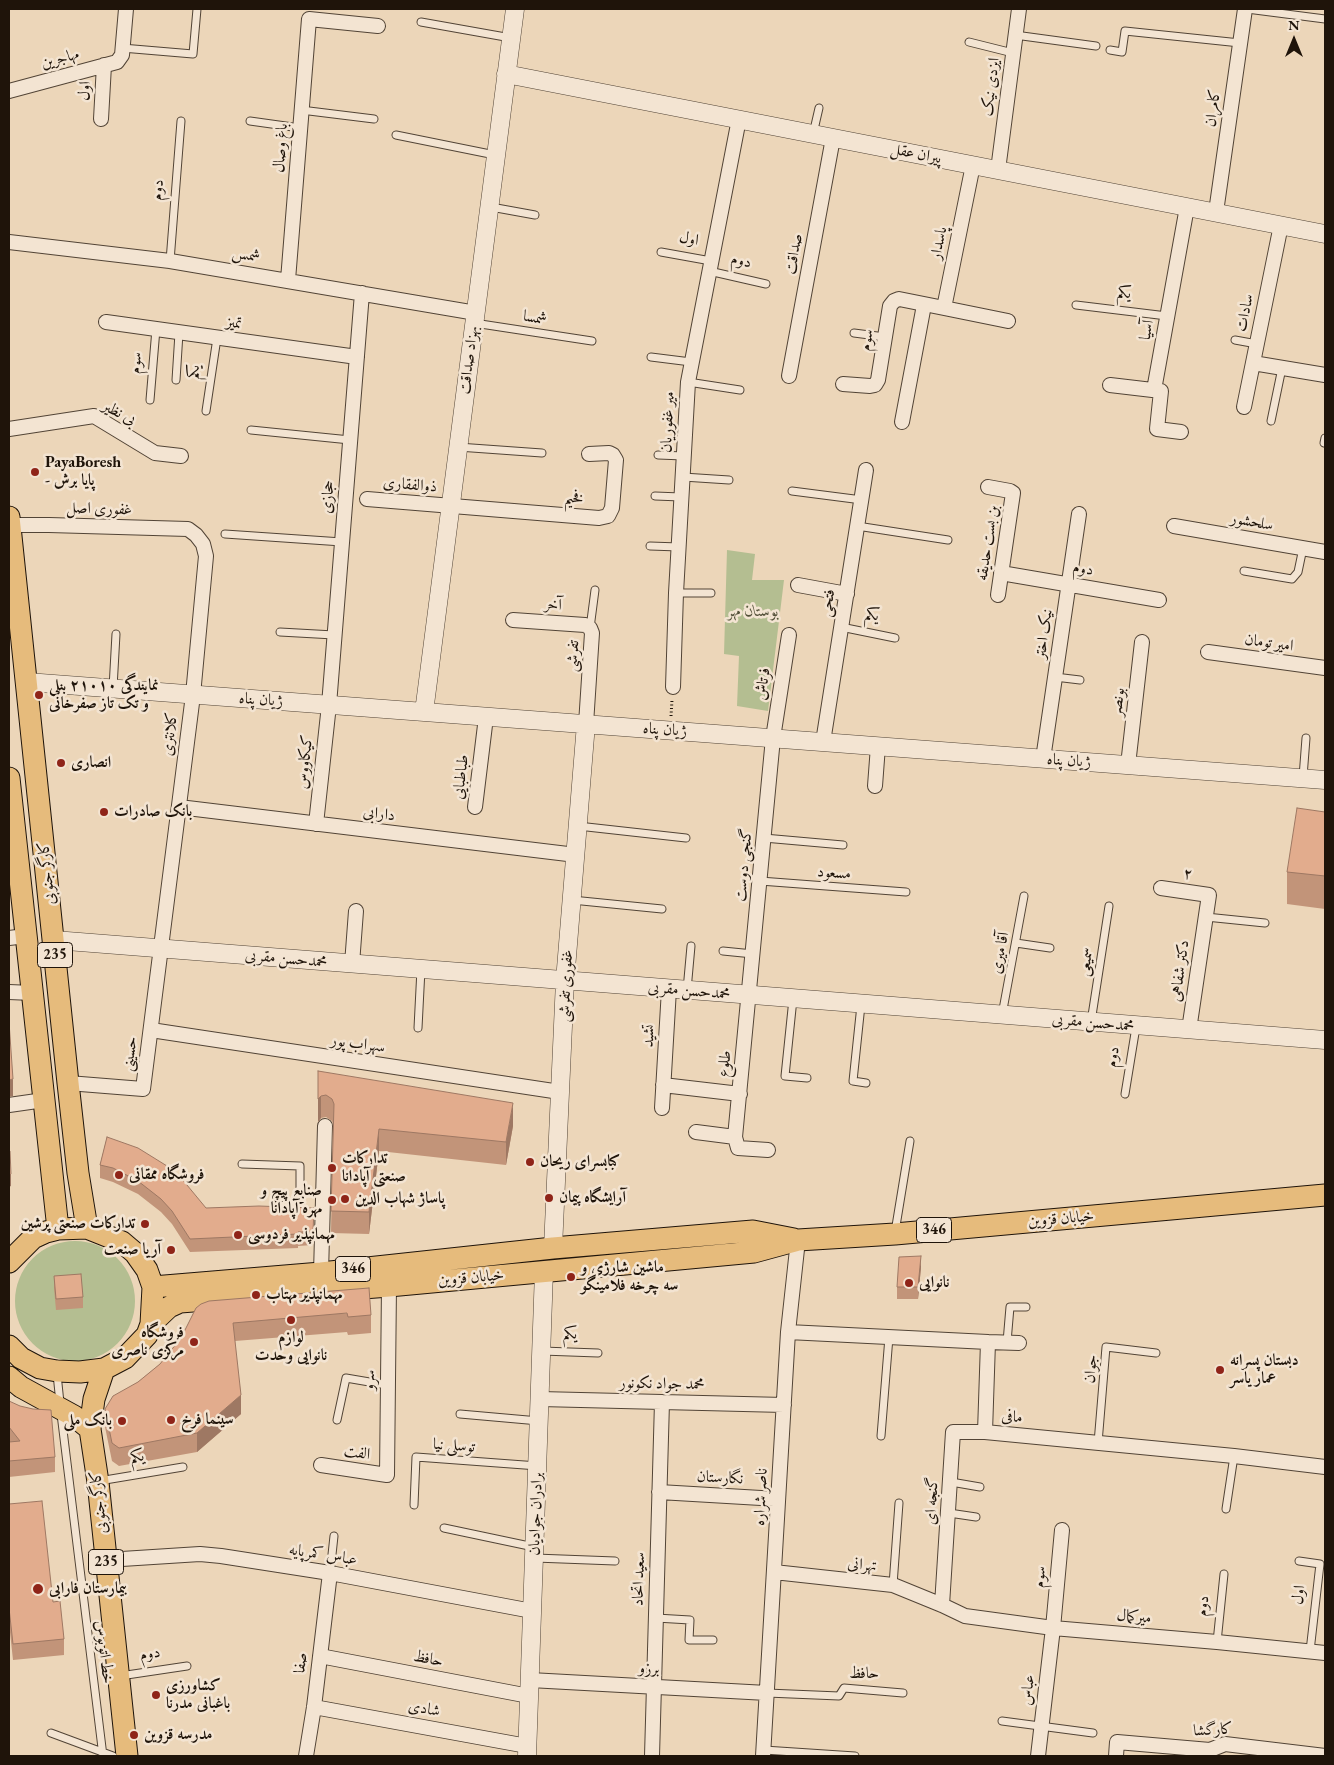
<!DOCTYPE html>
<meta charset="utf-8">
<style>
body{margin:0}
#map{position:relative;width:1334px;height:1765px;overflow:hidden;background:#ecd6b9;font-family:"EB Garamond",serif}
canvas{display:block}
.frame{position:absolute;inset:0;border:10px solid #1f140a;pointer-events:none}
.north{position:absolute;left:1269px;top:15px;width:50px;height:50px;-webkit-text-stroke:4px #f3e4d2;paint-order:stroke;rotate:0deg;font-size:14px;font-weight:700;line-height:20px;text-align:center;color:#1f140a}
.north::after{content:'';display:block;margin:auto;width:18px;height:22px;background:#1f140a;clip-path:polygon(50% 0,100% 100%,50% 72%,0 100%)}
</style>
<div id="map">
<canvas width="1334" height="1765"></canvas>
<div class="frame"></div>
<div class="north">N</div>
</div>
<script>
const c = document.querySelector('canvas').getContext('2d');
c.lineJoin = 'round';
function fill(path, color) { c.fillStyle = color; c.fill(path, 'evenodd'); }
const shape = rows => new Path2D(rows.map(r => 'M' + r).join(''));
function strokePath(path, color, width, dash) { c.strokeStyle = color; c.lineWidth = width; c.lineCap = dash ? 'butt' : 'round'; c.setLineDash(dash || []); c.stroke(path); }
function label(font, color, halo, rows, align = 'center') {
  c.font = font + ' "EB Garamond",Amiri,serif'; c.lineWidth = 5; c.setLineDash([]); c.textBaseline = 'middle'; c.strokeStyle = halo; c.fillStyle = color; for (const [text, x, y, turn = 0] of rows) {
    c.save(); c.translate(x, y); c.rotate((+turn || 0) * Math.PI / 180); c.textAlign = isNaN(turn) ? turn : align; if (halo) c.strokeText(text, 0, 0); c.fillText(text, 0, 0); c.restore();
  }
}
const green = shape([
 [727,550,755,554,752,580,784,580,768,711,737,706,739,656,724,654],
 '15 1301a60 60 0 1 1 120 0a60 60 0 1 1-120 0Z'
]);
const path = shape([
 [671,716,672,700]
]);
const service = shape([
 [1247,9,1325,19],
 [421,22,511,38],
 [1015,35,1096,46],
 [969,42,1013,53],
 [122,48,193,54,197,9],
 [1110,50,1122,52,1125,31,1240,43],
 [301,110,374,119],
 [250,121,300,128],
 [813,134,819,108],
 [396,135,495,155],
 [491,207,535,215],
 [661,252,711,261],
 [170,261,181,121],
 [709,271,766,284],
 [1076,305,1167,316],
 [474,323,592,341],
 [854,333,885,337],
 [1235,340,1257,344],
 [651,357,691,362],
 [176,380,179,333],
 [688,382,740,390],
 [150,400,156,329],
 [206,411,217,338],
 [1271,421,1282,368],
 [251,430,350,440],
 [1324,443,1325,438],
 [458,447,542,453],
 [658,455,684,456],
 [683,477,729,480],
 [792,491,862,500],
 [655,496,681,497],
 [857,526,948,540],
 [225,534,342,542],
 [650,546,679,547],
 [1244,571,1292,579,1298,572,1303,548],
 [676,593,711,593],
 [841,627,895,638],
 [590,628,595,590],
 [280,632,334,635],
 [1055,677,1080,680],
 [113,688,116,634],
 [1303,777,1306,738],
 [578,826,686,838],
 [764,838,843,845],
 [760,881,906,892],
 [572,900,662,909],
 [1206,917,1265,923],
 [1016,943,1050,948],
 [723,951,753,954],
 [687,990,691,946],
 [793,999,785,1076,807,1078],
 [861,1005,853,1081,866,1083],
 [1002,1015,1024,896],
 [1091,1022,1109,906],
 [418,1028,421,969],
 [1125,1094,1136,1027],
 [242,1164,300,1166,300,1212],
 [895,1232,910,1141],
 [1007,1342,1010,1307,1026,1307],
 [542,1351,598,1353],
 [57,1374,60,1403],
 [61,1414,103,1756],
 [460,1414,539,1421],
 [337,1420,346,1378,387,1385],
 [881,1436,889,1337],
 [1098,1443,1106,1347,1156,1353],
 [99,1481,183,1467],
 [951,1482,980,1487],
 [414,1505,416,1457,538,1466],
 [1226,1509,1234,1456],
 [949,1513,976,1517],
 [444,1528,534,1547],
 [535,1558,615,1561],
 [1299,1561,1320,1564,1310,1651],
 [330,1573,334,1536],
 [893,1585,899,1503],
 [656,1618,690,1620,689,1640,713,1640],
 [1217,1642,1224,1574],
 [120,1676,187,1666],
 [767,1693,839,1696,844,1688,903,1693],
 [1002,1721,1093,1733],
 [51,1733,113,1756],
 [764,1750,855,1756]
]);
const minor = shape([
 [9,91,117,62,122,55,126,9],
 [101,119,104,65],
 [998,170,1019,9],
 [1216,212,1245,9],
 [9,242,170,261,476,313],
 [288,280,309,19,378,26],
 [944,308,1008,321],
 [106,322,357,357],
 [1253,363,1325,375],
 [789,376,833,138],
 [843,384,870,386,875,385,878,380,890,306,894,301,899,299,944,308,973,165],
 [1110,385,1161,391,1157,429,1181,432],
 [1154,390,1187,207],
 [1244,407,1281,225],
 [902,422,924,305],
 [9,429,94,416,155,453,181,456],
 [988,487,1010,491,1013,493,998,595],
 [367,499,599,518,608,516,612,508,616,460,613,455,609,453,589,454],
 [10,525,49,525,188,529,196,535,203,544,206,556,193,695,143,1089,68,1083],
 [1174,526,1325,552],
 [1001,573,1159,600],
 [798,585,847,594],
 [513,620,585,625,590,628,592,633,586,724],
 [1208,652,1325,668],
 [673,687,676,593,688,382,739,119],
 [823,742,866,470],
 [1043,759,1079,514],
 [1128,765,1142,642],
 [875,786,878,746],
 [179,807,576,855],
 [475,807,486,717],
 [316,824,329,705,362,293],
 [1161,888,1209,895,1189,1030],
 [9,938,26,936],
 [352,964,356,911],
 [9,992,32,993],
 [151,1030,560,1092],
 [663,1085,740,1094],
 [9,1105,44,1100],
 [662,1108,669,989],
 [696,1132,735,1137,773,738,789,635],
 [735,1137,738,1148,768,1150],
 [321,1273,325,1126],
 [788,1332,988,1342,985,1432,1234,1456,1325,1467],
 [988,1342,1019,1343],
 [540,1399,784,1405],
 [321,1465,387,1475,389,1286],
 [659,1492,778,1499],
 [106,1560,200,1554,221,1556,330,1573,532,1611],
 [774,1572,893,1585,942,1605,965,1616,1053,1628,1217,1642,1325,1653],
 [942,1605,953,1432,985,1432],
 [320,1656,529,1696],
 [530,1680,767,1693],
 [314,1707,527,1746],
 [306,1756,314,1707,330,1573],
 [652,1756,662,1402],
 [763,1756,788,1332,798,1240],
 [1038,1756,1053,1628,1062,1530],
 [1116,1756,1117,1742,1210,1750,1225,1744,1325,1756]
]);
const tertiary = shape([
 [506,74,1325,234],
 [27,682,1325,780],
 [424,712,515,9],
 [54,940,1325,1040],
 [553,1248,565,981,586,724],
 [527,1756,544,1271]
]);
const primary = shape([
 [9,517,68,1083,78,1173,87,1228],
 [9,778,58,1229],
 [9,1262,33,1238,46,1232,58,1229,87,1228,122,1242,135,1253,147,1270,153,1287,151,1324,147,1335,125,1358,104,1369,80,1372,57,1371,40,1368,21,1358,9,1346],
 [153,1287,321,1273,553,1248,753,1231,794,1239],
 [151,1324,169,1307,180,1302,389,1286,754,1252,798,1240,895,1234,1325,1195],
 [104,1369,94,1399,90,1429,98,1482,127,1756],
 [9,1377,21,1387,74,1416,90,1429]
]);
const wall = shape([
 [1325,812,1325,909,1287,904,1287,872],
 [318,1071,513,1126,506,1165,379,1151,369,1234,331,1233,333,1124,332,1121,326,1117,321,1118,318,1122],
 [107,1137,206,1208,314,1208,313,1245,298,1246,298,1248,190,1252,172,1224,161,1212,138,1194,113,1182,100,1178,100,1165],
 [921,1267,918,1299,897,1299,897,1287],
 [54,1276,83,1297,83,1308,56,1310,54,1288],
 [201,1304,371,1315,371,1333,348,1335,347,1332,235,1341,241,1414,197,1452,119,1466,112,1461,105,1427,105,1409,160,1364,181,1338],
 [9,1401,55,1457,55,1472,9,1477],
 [9,1504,53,1602,64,1639,64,1655,13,1660,9,1623]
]);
const shadedWall = shape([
 [13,1079,13,1096,9,1097,9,1080],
 [321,1096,321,1118,318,1122,318,1099],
 [513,1103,513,1126,506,1165,506,1142],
 [379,1129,379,1151,369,1234,369,1212],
 [11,1174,11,1186,9,1187,9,1176],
 [921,1256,921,1267,918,1299,918,1287],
 [241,1395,241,1414,197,1452,197,1433]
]);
const building = shape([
 [1297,808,1325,812,1325,876,1287,872,1297,808],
 [9,1022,13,1079,9,1080,9,1022],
 [318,1071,513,1103,506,1142,379,1129,369,1212,331,1211,334,1104,332,1099,326,1095,321,1096,318,1099,318,1071],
 [107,1137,138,1148,167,1166,182,1179,206,1208,259,1206,314,1208,313,1232,298,1232,298,1234,190,1239,172,1211,161,1199,138,1181,113,1168,100,1165,107,1137],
 [9,1151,10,1151,11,1174,9,1176,9,1151],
 [921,1256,918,1287,897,1287,899,1257,921,1256],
 [81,1274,83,1297,56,1299,54,1276,81,1274],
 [369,1288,371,1315,348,1317,347,1313,233,1323,241,1395,197,1433,119,1448,112,1443,105,1409,113,1396,138,1382,160,1364,181,1338,196,1308,201,1304,209,1301,369,1288],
 [9,1401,20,1406,33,1409,51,1410,55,1457,9,1461,9,1442,20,1441,9,1427,9,1401],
 [42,1501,53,1602,60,1601,64,1639,13,1644,9,1608,9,1504,42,1501]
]);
const markers = [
 [35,472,5,"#8f2418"],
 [39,695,5,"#8f2418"],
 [61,763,5,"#8f2418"],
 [104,812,5,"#8f2418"],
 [530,1162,5,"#8f2418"],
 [332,1168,5,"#8f2418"],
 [119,1175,5,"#8f2418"],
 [549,1198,5,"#8f2418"],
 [345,1199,5,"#8f2418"],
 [332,1200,5,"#8f2418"],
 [145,1224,5,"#8f2418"],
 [238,1235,5,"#8f2418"],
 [171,1250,5,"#8f2418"],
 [571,1277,5,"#8f2418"],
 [909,1283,5,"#8f2418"],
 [256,1295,5,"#8f2418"],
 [291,1320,5,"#8f2418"],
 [194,1342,5,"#8f2418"],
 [1220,1370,5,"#8f2418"],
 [171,1420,5,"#8f2418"],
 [122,1421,5,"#8f2418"],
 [38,1589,6,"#8f2418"],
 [156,1695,5,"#8f2418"],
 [134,1735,5,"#8f2418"]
];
const shields = [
 [55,955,35],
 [934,1230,35],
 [353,1269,35],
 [106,1562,35]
];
const shieldNames = [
 ["235",55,955],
 ["346",934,1230],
 ["346",353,1269],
 ["235",106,1562]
];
const streetNames = [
 ["مهاجرین",60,59,-15],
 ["ایزدی نیک",991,87,-83],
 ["اول",85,91,-87],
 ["کامران",1213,108,-82],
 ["باغ وصال",281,148,-86],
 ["پیران عقل",916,154,11],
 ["دوم",158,190,-86],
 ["اول",689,239,11],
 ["پاسدار",939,243,-78],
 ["صداقت",794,254,-80],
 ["شمس",246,255,9],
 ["دوم",741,261,12],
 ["یکم",1124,293,7],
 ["سادات",1245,313,-79],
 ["شمسا",535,318,9],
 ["تمیز",234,323,8],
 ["آسیا",1147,330,-80],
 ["سوم",867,340,-80],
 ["بهزاد صداقت",469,360,-83],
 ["سوم",136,363,-85],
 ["یکم",194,372,-82],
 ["بی نظیر",119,413,27],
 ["میر غفوریان",668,422,-87],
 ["ذوالفقاری",410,485,5],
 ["حجازی",328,497,-85],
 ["فخیم",574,498,5],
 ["غفوری اصل",99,509,2],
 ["سلحشور",1252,522,10],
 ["بن بست حدیقه",988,543,-81],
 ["دوم",1083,569,10],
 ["فتحی",828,603,-81],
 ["آخر",553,605,4],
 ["یکم",872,615,11],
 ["نیک اختر",1044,634,-82],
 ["امیر تومان",1269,643,8],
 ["تفرشی",573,656,-86],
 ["فرتاش",763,684,-81],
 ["ژیان پناه",261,700,4],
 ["بونصر",1118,702,-83],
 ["ژیان پناه",665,730,4],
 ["کلانتری",170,734,-83],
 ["ژیان پناه",1069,761,4],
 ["کیکاووس",305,762,-84],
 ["طباطبایی",461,777,-83],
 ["دارابی",379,814,7],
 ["گنجی دوست",744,865,-85],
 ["کارگر جنوبی",47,873,-96],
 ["مسعود",834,873,4],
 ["۲",1188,874,8],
 ["آقا میری",1000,953,-79],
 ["محمدحسن مقربی",286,959,5],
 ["سمیعی",1086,962,-81],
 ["دکتر شفاهی",1180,971,-82],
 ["غفوری تفرشی",566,986,-87],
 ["محمدحسن مقربی",689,991,5],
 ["محمدحسن مقربی",1093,1023,5],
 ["تشید",649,1036,-87],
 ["سهراب پور",358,1044,8],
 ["حسینی",130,1054,-82],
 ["دوم",1113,1057,-81],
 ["طلوع",725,1064,-84],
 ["خیابان قزوین",1061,1219,-5],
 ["خیابان قزوین",471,1278,-5],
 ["یکم",570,1334,1],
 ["جوان",1091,1369,-85],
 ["سرو",370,1380,-90],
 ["محمد جواد نکونور",662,1384,1],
 ["مافی",1012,1417,5],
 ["توسلی نیا",454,1446,4],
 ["الفت",357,1453,8],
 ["یکم",137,1457,-10],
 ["نگارستان",720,1478,3],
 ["ناصر شراره",761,1497,-87],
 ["گنجه ای",932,1501,-87],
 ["کارگر جنوبی",99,1502,-96],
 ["برادران جوادیان",536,1514,-88],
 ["عباس کمرپایه",323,1555,9],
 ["تهرانی",862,1565,6],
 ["سوم",1040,1577,-85],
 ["سعید اتحاد",639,1579,-88],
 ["اول",1299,1595,-83],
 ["دوم",1203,1606,-84],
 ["میرکمال",1134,1617,5],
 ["خط اتوبوس",104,1652,83],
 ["دوم",150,1654,-9],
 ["حافظ",428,1659,11],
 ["صفا",301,1663,-84],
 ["برزو",649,1669,3],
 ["حافظ",864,1674],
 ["عباس",1028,1690,-83],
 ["شادی",424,1709,10],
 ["کارگشا",1213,1730,-3]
];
const poiNames = [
 ["PayaBoresh",45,463],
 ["- پایا برش",45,481],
 ["نمایندگی ۲۱۰۱۰ بنلی",49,686],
 ["و تک تاز صفرخانی",49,704],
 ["انصاری",71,763],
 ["بانک صادرات",114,812],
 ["تدارکات",342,1159],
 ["صنعتی آپادانا",342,1177],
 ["کبابسرای ریحان",540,1162],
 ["فروشگاه ممقانی",129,1175],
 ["صنایع پیچ و",322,1191,"right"],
 ["مهره آپادانا",322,1209,"right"],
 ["آرایشگاه پیمان",559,1198],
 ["پاساژ شهاب الدین",355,1199],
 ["تدارکات صنعتی پرشین",135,1224,"right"],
 ["مهمانپذیر فردوسی",248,1235],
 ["آریا صنعت",161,1250,"right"],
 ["ماشین شارژی و",581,1268],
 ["سه چرخه فلامینگو",581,1286],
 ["نانوایی",919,1283],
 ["مهمانپذیر مهتاب",266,1295],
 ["فروشگاه",184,1333,"right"],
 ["مرکزی ناصری",184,1351,"right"],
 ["لوازم",291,1338,"center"],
 ["نانوایی وحدت",291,1356,"center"],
 ["دبستان پسرانه",1230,1361],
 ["عمار یاسر",1230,1379],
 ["سینما فرخ",181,1420],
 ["بانک ملی",112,1421,"right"],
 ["بیمارستان فارابی",49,1589],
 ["کشاورزی",166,1686],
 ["باغبانی مدرنا",166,1704],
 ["مدرسه قزوین",144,1735]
];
const parkNames = [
 ["بوستان مهر",753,612]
];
fill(green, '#b4be91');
strokePath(service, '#524436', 9);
strokePath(minor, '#524436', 16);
strokePath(tertiary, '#524436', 19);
strokePath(primary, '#1f140a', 23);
strokePath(path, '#1f140a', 3, [1, 2.5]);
strokePath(service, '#f3e4d2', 7);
strokePath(minor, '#f3e4d2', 14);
strokePath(tertiary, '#f3e4d2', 18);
strokePath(primary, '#e6bb7c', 21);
fill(wall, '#c29479');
fill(shadedWall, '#9e7863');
fill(building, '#e2ac8d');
strokePath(building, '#9e7863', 1);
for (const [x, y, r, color] of markers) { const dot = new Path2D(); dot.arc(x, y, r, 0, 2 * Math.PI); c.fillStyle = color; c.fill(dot); strokePath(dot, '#f3e4d2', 2); }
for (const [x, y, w] of shields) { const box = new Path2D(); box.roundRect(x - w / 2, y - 12.5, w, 25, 4); c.fillStyle = '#f3e4d2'; c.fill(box); strokePath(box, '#1f140a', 1); }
label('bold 15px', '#1f140a', null, shieldNames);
label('16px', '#1f140a', '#f3e4d2', streetNames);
label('bold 16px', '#1f140a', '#f3e4d2', poiNames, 'left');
label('italic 16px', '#535039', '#f3e4d2', parkNames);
</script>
